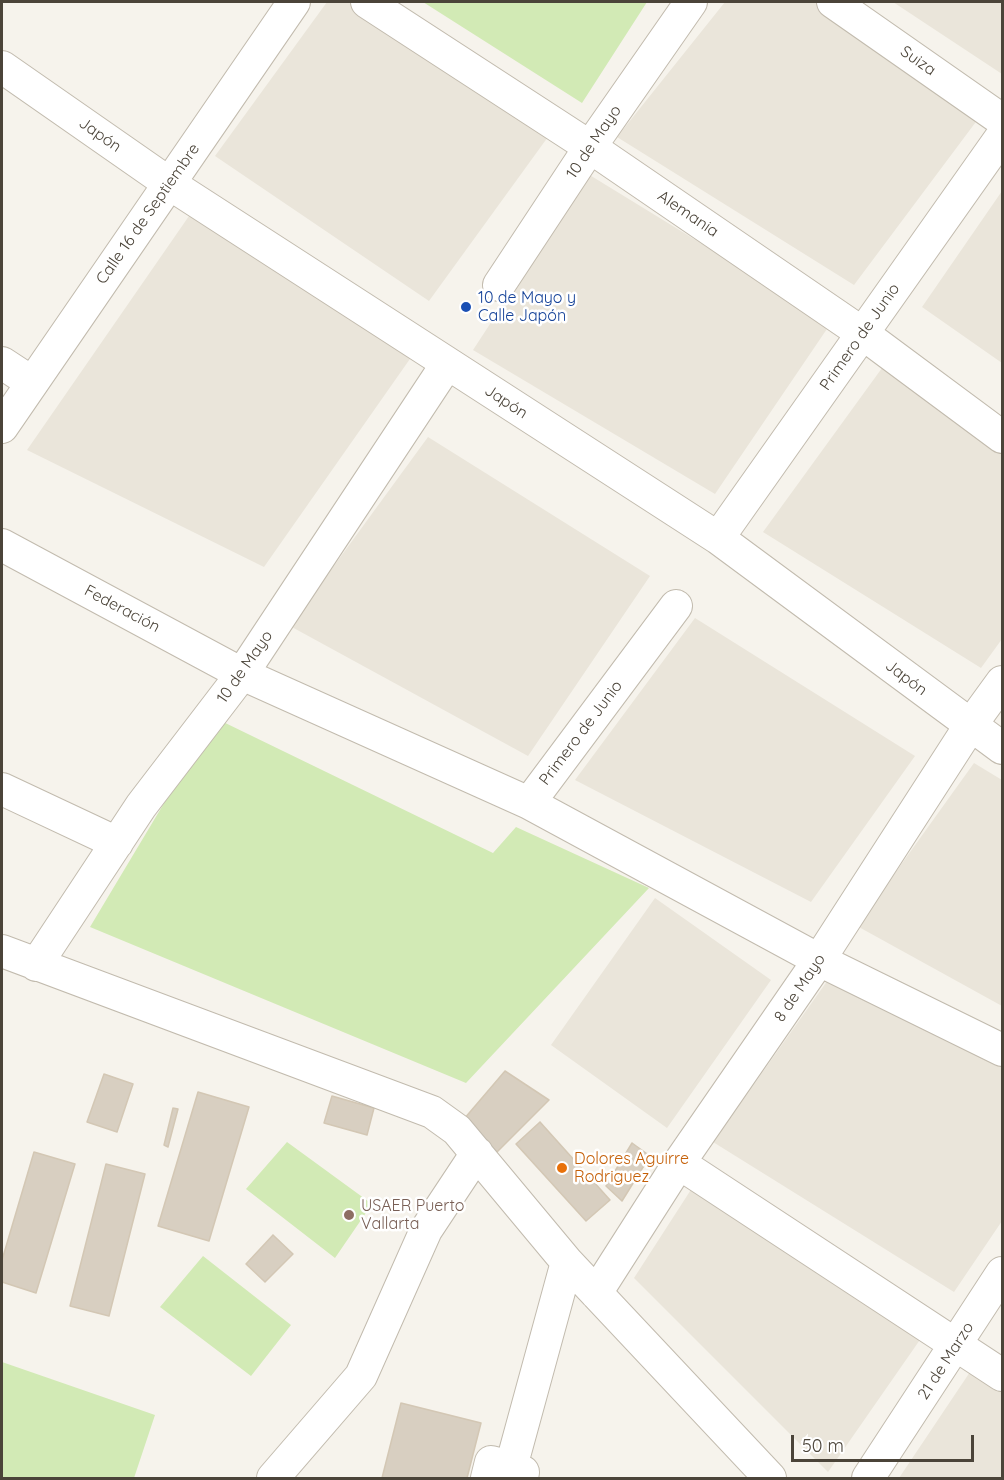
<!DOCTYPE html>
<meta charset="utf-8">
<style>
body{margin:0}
#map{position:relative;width:1004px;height:1480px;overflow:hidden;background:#f6f3ec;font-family:Quicksand,sans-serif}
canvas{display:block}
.frame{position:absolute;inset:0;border:3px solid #4b4439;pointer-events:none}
.scale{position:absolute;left:791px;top:1435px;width:183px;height:27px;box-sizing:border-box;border:3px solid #4b4439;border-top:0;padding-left:8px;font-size:18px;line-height:21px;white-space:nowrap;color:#4b4439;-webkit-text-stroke:4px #fff;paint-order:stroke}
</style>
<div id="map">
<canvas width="1004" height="1480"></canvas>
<div class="frame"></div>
<div class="scale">50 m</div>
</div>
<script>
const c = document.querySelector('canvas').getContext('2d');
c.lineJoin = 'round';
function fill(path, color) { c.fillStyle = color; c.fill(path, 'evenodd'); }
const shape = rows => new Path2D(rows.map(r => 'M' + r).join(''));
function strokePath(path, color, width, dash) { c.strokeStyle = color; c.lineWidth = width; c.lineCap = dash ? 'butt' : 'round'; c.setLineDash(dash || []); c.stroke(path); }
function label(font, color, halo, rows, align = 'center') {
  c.font = font + ' Quicksand,sans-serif'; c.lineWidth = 5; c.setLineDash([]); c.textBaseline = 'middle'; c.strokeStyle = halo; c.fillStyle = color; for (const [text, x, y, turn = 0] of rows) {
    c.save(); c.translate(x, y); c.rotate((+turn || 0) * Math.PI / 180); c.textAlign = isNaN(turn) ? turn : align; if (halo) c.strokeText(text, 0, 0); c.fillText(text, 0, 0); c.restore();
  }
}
const residential = shape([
 [327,2,357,2,553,130,429,301,215,156],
 [725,2,820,2,984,111,854,285,617,137],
 [893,2,1002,2,1002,74],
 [588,174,831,323,715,494,473,350],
 [1002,191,1002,363,922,307],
 [189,216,412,356,264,567,27,450],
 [882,368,1002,449,1002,639,981,668,763,532],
 [428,437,650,576,528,756,290,626],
 [695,618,915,756,811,902,575,780],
 [974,763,1002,780,1002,1006,857,926],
 [655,898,771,980,667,1128,551,1045],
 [830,977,1002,1059,1002,1221,954,1292,713,1142],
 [694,1185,924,1334,828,1472,634,1278],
 [970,1372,1002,1392,1002,1478,899,1478]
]);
const green = shape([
 [423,2,647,2,582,103],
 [215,718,493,853,516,827,649,888,466,1083,90,927],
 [287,1142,372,1204,335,1258,246,1189],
 [203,1256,291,1325,251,1376,160,1307],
 [2,1362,155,1415,134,1478,2,1478]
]);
const building = shape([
 [505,1071,549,1100,497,1152,464,1119,505,1071],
 [104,1074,133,1084,117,1132,87,1122,104,1074],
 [198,1092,249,1107,209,1241,158,1226,198,1092],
 [332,1096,374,1108,367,1135,324,1123,332,1096],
 [173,1108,178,1109,168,1147,164,1145,173,1108],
 [540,1122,610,1200,586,1221,516,1144,540,1122],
 [632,1143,650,1156,622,1201,606,1186,632,1143],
 [34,1152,75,1164,36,1293,2,1282,2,1260,34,1152],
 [106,1164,145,1174,109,1316,70,1306,106,1164],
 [273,1235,293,1254,265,1282,246,1264,273,1235],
 [401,1403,481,1423,467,1478,382,1478,401,1403]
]);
const minor = shape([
 [367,2,590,147,862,333,1002,437],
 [833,2,1002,120],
 [2,67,170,184,718,538,1002,748],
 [499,285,590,147,691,2],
 [2,363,31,382],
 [2,427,294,2],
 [718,538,1002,136],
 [2,545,242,674,529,803,819,960,1002,1050],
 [2,789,117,843],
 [529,803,676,606],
 [2,951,432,1112,457,1130,567,1262,770,1478],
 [36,965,141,806,242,674,447,364],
 [679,1163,1002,1375],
 [596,1293,679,1163,819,960,970,726,1002,682],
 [273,1478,361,1376,426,1230,477,1153],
 [487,1478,491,1462,511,1467],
 [522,1478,523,1472,511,1467,567,1262],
 [868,1478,1002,1273]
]);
const markers = [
 [466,307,6,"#1a4fb4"],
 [562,1168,6,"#e8710a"],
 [349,1215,6,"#8d6e63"]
];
const streetNames = [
 ["Suiza",918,61,35],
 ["Japón",100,135,35],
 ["10 de Mayo",594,142,-56],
 ["Calle 16 de Septiembre",148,214,-55],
 ["Alemania",688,214,34],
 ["Primero de Junio",860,337,-55],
 ["Japón",506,402,33],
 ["Federación",122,609,28],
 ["10 de Mayo",245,667,-55],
 ["Japón",906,678,37],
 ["Primero de Junio",581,733,-53],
 ["8 de Mayo",800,988,-56],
 ["21 de Marzo",946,1361,-57]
];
const transitNames = [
 ["10 de Mayo y",478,298],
 ["Calle Japón",478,316]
];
const foodNames = [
 ["Dolores Aguirre",574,1159],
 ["Rodriguez",574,1177]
];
const educationNames = [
 ["USAER Puerto",361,1206],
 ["Vallarta",361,1224]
];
fill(residential, '#eae5da');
fill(green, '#d2eab5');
fill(building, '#d8cfc1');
strokePath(building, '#d3c7b4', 1.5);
strokePath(minor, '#c2bbae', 34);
strokePath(minor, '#fff', 32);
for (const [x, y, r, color] of markers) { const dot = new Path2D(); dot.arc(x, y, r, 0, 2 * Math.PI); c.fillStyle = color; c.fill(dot); strokePath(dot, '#fff', 2); }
label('16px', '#4b4439', '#fff', streetNames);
label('16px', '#164399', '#fff', transitNames, 'left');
label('16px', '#c56008', '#fff', foodNames, 'left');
label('16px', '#785e54', '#fff', educationNames, 'left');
</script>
